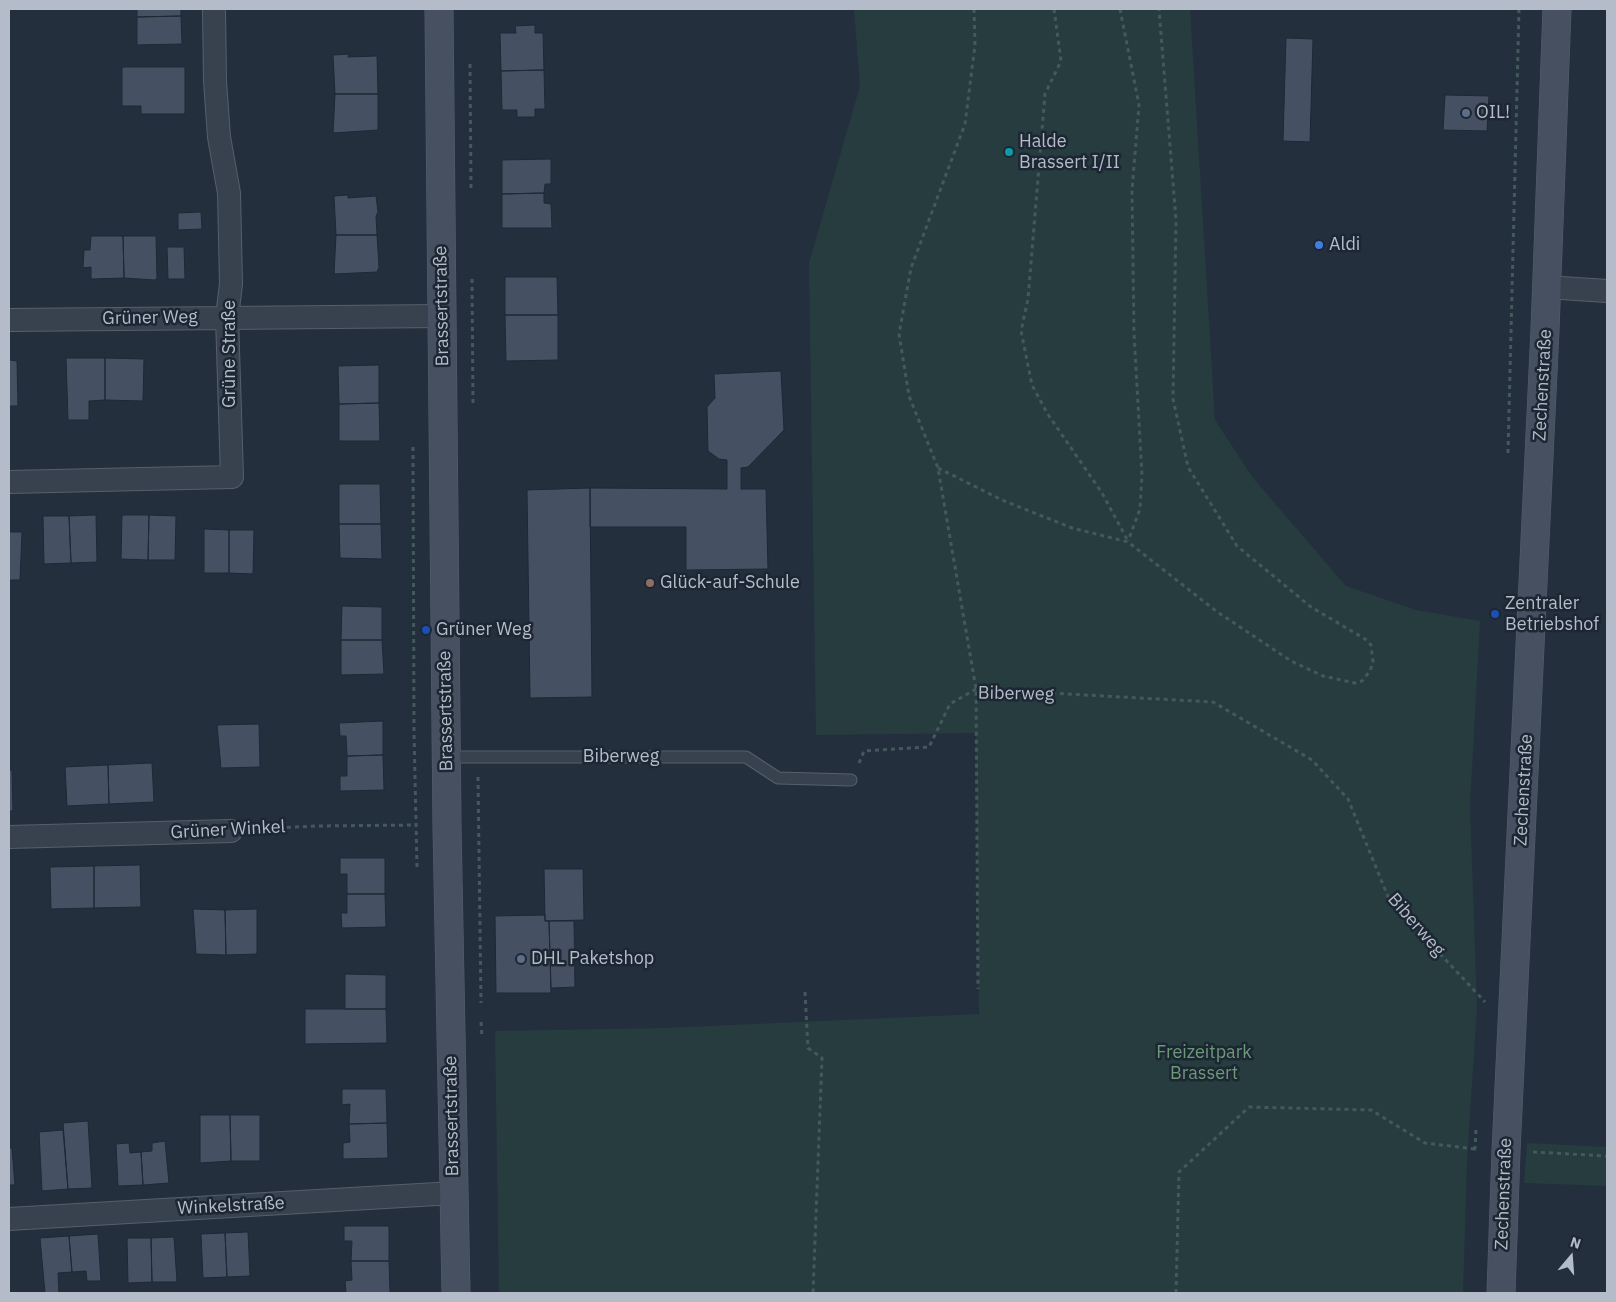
<!DOCTYPE html>
<meta charset="utf-8">
<style>
body{margin:0}
#map{position:relative;width:1616px;height:1302px;overflow:hidden;background:#242f3e;font-family:"IBM Plex Sans",sans-serif}
canvas{display:block}
.frame{position:absolute;inset:0;border:10px solid #b4bcc9;pointer-events:none}
.north{position:absolute;left:1546px;top:1232px;width:50px;height:50px;-webkit-text-stroke:4px #1d2633;paint-order:stroke;rotate:18deg;font-size:14px;font-weight:700;line-height:20px;text-align:center;color:#b4bcc9}
.north::after{content:'';display:block;margin:auto;width:18px;height:22px;background:#b4bcc9;clip-path:polygon(50% 0,100% 100%,50% 72%,0 100%)}
</style>
<div id="map">
<canvas width="1616" height="1302"></canvas>
<div class="frame"></div>
<div class="north">N</div>
</div>
<script>
const c = document.querySelector('canvas').getContext('2d');
c.lineJoin = 'round';
function fill(path, color) { c.fillStyle = color; c.fill(path, 'evenodd'); }
const shape = rows => new Path2D(rows.map(r => 'M' + r).join(''));
function strokePath(path, color, width, dash) { c.strokeStyle = color; c.lineWidth = width; c.lineCap = dash ? 'butt' : 'round'; c.setLineDash(dash || []); c.stroke(path); }
function label(font, color, halo, rows, align = 'center') {
  c.font = font + ' "IBM Plex Sans",sans-serif'; c.lineWidth = 5; c.setLineDash([]); c.textBaseline = 'middle'; c.strokeStyle = halo; c.fillStyle = color; for (const [text, x, y, turn = 0] of rows) {
    c.save(); c.translate(x, y); c.rotate((+turn || 0) * Math.PI / 180); c.textAlign = isNaN(turn) ? turn : align; if (halo) c.strokeText(text, 0, 0); c.fillText(text, 0, 0); c.restore();
  }
}
const green = shape([
 [854,9,1190,9,1215,420,1253,478,1346,586,1416,610,1480,621,1470,806,1477,1007,1467,1161,1463,1293,499,1293,495,1031,664,1028,979,1014,976,733,816,735,809,263,860,86],
 [1527,1143,1607,1147,1607,1186,1524,1183]
]);
const building = shape([
 [137,9,181,9,181,16,137,17,137,9],
 [181,16,182,44,137,45,137,17,181,16],
 [535,25,535,33,543,33,544,70,501,71,500,33,516,33,515,26,535,25],
 [1286,38,1313,39,1310,142,1283,141,1286,38],
 [349,54,348,57,377,56,378,94,335,94,333,55,349,54],
 [122,67,185,67,185,114,141,114,141,106,122,106,122,67],
 [544,70,545,109,535,109,535,117,517,117,517,110,502,110,501,71,544,70],
 [335,94,378,94,378,130,333,133,335,94],
 [1445,95,1489,96,1487,131,1443,130,1445,95],
 [551,159,551,184,545,184,544,193,502,194,502,160,551,159],
 [544,193,544,203,551,204,552,228,502,228,502,194,544,193],
 [348,195,348,198,376,196,378,212,376,216,377,235,336,235,334,196,348,195],
 [201,212,202,229,178,230,178,213,201,212],
 [336,235,377,235,379,267,377,272,334,274,336,235],
 [91,236,123,236,124,278,91,279,91,267,83,268,84,250,90,250,91,236],
 [123,236,156,236,157,278,155,280,124,278,123,236],
 [167,247,184,247,185,279,168,279,167,247],
 [505,277,557,277,558,315,505,315,505,277],
 [505,315,558,315,558,360,506,361,505,315],
 [66,358,105,358,105,400,89,401,89,420,68,420,66,358],
 [105,358,144,359,143,401,105,400,105,358],
 [9,360,17,361,18,406,9,406,9,360],
 [379,365,379,403,339,404,338,366,379,365],
 [781,371,784,430,748,467,741,468,741,489,766,489,768,569,686,570,686,527,590,527,590,488,727,489,727,460,719,459,708,451,707,407,715,398,714,374,781,371],
 [379,403,380,441,339,441,339,404,379,403],
 [339,484,380,484,381,524,339,524,339,484],
 [590,488,592,697,530,698,527,490,590,488],
 [96,515,97,562,71,563,69,516,96,515],
 [122,515,149,515,148,560,121,559,122,515],
 [149,515,176,516,175,560,148,560,149,515],
 [43,516,69,516,71,563,44,564,43,516],
 [339,524,381,524,382,559,340,558,339,524],
 [204,529,229,530,229,573,204,573,204,529],
 [229,530,254,530,253,574,229,573,229,530],
 [9,532,22,532,20,580,9,580,9,532],
 [342,606,382,607,382,640,341,640,342,606],
 [341,640,382,640,384,674,341,675,341,640],
 [383,721,383,755,347,756,346,736,340,736,339,723,383,721],
 [259,724,260,767,221,768,217,725,259,724],
 [383,755,384,790,340,791,340,776,347,776,347,756,383,755],
 [152,763,154,802,109,804,108,765,152,763],
 [108,765,109,804,67,806,65,767,108,765],
 [9,770,12,770,13,811,9,811,9,770],
 [340,858,385,858,385,894,347,894,347,874,340,874,340,858],
 [140,865,141,907,94,908,94,866,140,865],
 [94,866,94,908,51,909,50,867,94,866],
 [544,869,583,869,584,920,545,921,544,869],
 [347,894,385,894,386,927,342,928,341,913,347,913,347,894],
 [193,909,225,910,226,955,196,954,193,909],
 [257,909,257,954,226,955,225,910,257,909],
 [545,915,545,921,549,921,551,993,496,993,495,916,545,915],
 [549,921,574,921,575,987,551,988,549,921],
 [345,974,386,975,386,1009,345,1009,345,974],
 [305,1009,386,1009,387,1043,305,1044,305,1009],
 [342,1089,386,1089,387,1123,349,1124,350,1104,342,1105,342,1089],
 [200,1115,230,1115,231,1161,200,1163,200,1115],
 [230,1115,260,1115,260,1161,231,1161,230,1115],
 [88,1121,92,1188,68,1189,63,1123,88,1121],
 [387,1123,388,1158,343,1159,343,1143,350,1142,349,1124,387,1123],
 [63,1130,68,1189,42,1191,39,1132,63,1130],
 [165,1141,169,1183,143,1185,141,1152,152,1151,152,1143,165,1141],
 [129,1143,130,1153,141,1152,143,1185,118,1186,116,1144,129,1143],
 [9,1148,12,1148,15,1185,9,1185,9,1148],
 [344,1226,389,1226,389,1261,351,1261,352,1241,344,1241,344,1226],
 [248,1232,250,1276,227,1277,225,1233,248,1232],
 [225,1233,227,1277,203,1278,201,1234,225,1233],
 [98,1234,101,1281,87,1281,86,1271,72,1272,69,1236,98,1234],
 [69,1236,72,1272,58,1273,59,1293,45,1293,40,1238,69,1236],
 [174,1237,177,1282,152,1282,151,1238,174,1237],
 [127,1238,151,1238,152,1282,128,1283,127,1238],
 [351,1261,389,1261,390,1293,346,1293,345,1281,352,1280,351,1261]
]);
const path = shape([
 [974,9,975,45,965,124,911,268,899,334,909,396,938,468,976,689,978,989],
 [1054,9,1061,61,1045,94,1028,299,1021,331,1032,385,1047,413,1102,493,1128,541],
 [1120,9,1139,105,1132,190,1134,333,1142,475,1140,509,1128,541],
 [470,64,471,188],
 [472,279,473,403],
 [413,447,414,732,417,868],
 [1508,453,1519,9],
 [938,468,1002,500,1072,528,1128,542,1216,611,1291,661,1323,676,1355,683,1362,681,1370,671,1373,662,1371,645,1365,639,1311,607,1237,546,1188,467,1173,399,1176,220,1159,9],
 [859,763,864,751,929,747,950,704,976,689,1213,702,1312,760,1348,799,1389,899,1485,1002],
 [478,777,481,1003],
 [255,829,316,826,416,825],
 [805,992,808,1048,822,1058,813,1293],
 [481,1022,482,1038],
 [1476,1130,1475,1149,1479,1150],
 [1533,1152,1607,1156],
 [1176,1293,1179,1172,1249,1107,1371,1110,1425,1143,1475,1149]
]);
const lane = shape([
 [446,757,746,757,778,778,851,780]
]);
const street = shape([
 [1546,287,1607,291],
 [9,320,442,316],
 [9,482,232,477,227,317,231,284,229,193,219,137,215,81,214,9],
 [9,837,231,831],
 [9,1219,454,1193]
]);
const secondary = shape([
 [439,9,447,826,456,1293],
 [1501,1293,1506,1151,1545,330,1557,9]
]);
const markers = [
 [1466,113,5,"#5c6f8a"],
 [1009,152,5,"#0f9aa8"],
 [1319,245,5,"#3f7fe0"],
 [650,583,5,"#8d6e63"],
 [1495,614,5,"#1a4fb4"],
 [426,630,5,"#1a4fb4"],
 [521,959,5,"#5c6f8a"]
];
const poiNames = [
 ["OIL!",1476,113],
 ["Halde",1019,142],
 ["Brassert I/II",1019,163],
 ["Aldi",1329,245],
 ["Glück-auf-Schule",660,583],
 ["Zentraler",1505,604],
 ["Betriebshof",1505,625],
 ["Grüner Weg",436,630],
 ["DHL Paketshop",531,959]
];
const streetNames = [
 ["Brassertstraße",442,306,-91],
 ["Grüner Weg",150,318,-1],
 ["Grüne Straße",230,354,-90],
 ["Zechenstraße",1543,385,-87],
 ["Biberweg",1016,694,1],
 ["Brassertstraße",446,711,-91],
 ["Biberweg",621,757],
 ["Zechenstraße",1524,790,-87],
 ["Grüner Winkel",228,830,-3],
 ["Biberweg",1416,925,49],
 ["Brassertstraße",452,1116,-91],
 ["Zechenstraße",1504,1194,-88],
 ["Winkelstraße",231,1206,-3]
];
const parkNames = [
 ["Freizeitpark",1204,1053],
 ["Brassert",1204,1074]
];
fill(green, '#263c3f');
fill(building, '#455162');
strokePath(building, '#1f2835', 1);
strokePath(lane, '#565f6c', 13);
strokePath(street, '#565f6c', 24);
strokePath(secondary, '#565f6c', 29);
strokePath(path, '#44595c', 3, [4, 4]);
strokePath(lane, '#38414e', 11);
strokePath(street, '#38414e', 22);
strokePath(secondary, '#465061', 28);
for (const [x, y, r, color] of markers) { const dot = new Path2D(); dot.arc(x, y, r, 0, 2 * Math.PI); c.fillStyle = color; c.fill(dot); strokePath(dot, '#1d2633', 2); }
label('18px', '#b4bcc9', '#1d2633', poiNames, 'left');
label('18px', '#b4bcc9', '#1d2633', streetNames);
label('18px', '#6b9a76', '#1d2633', parkNames);
</script>
